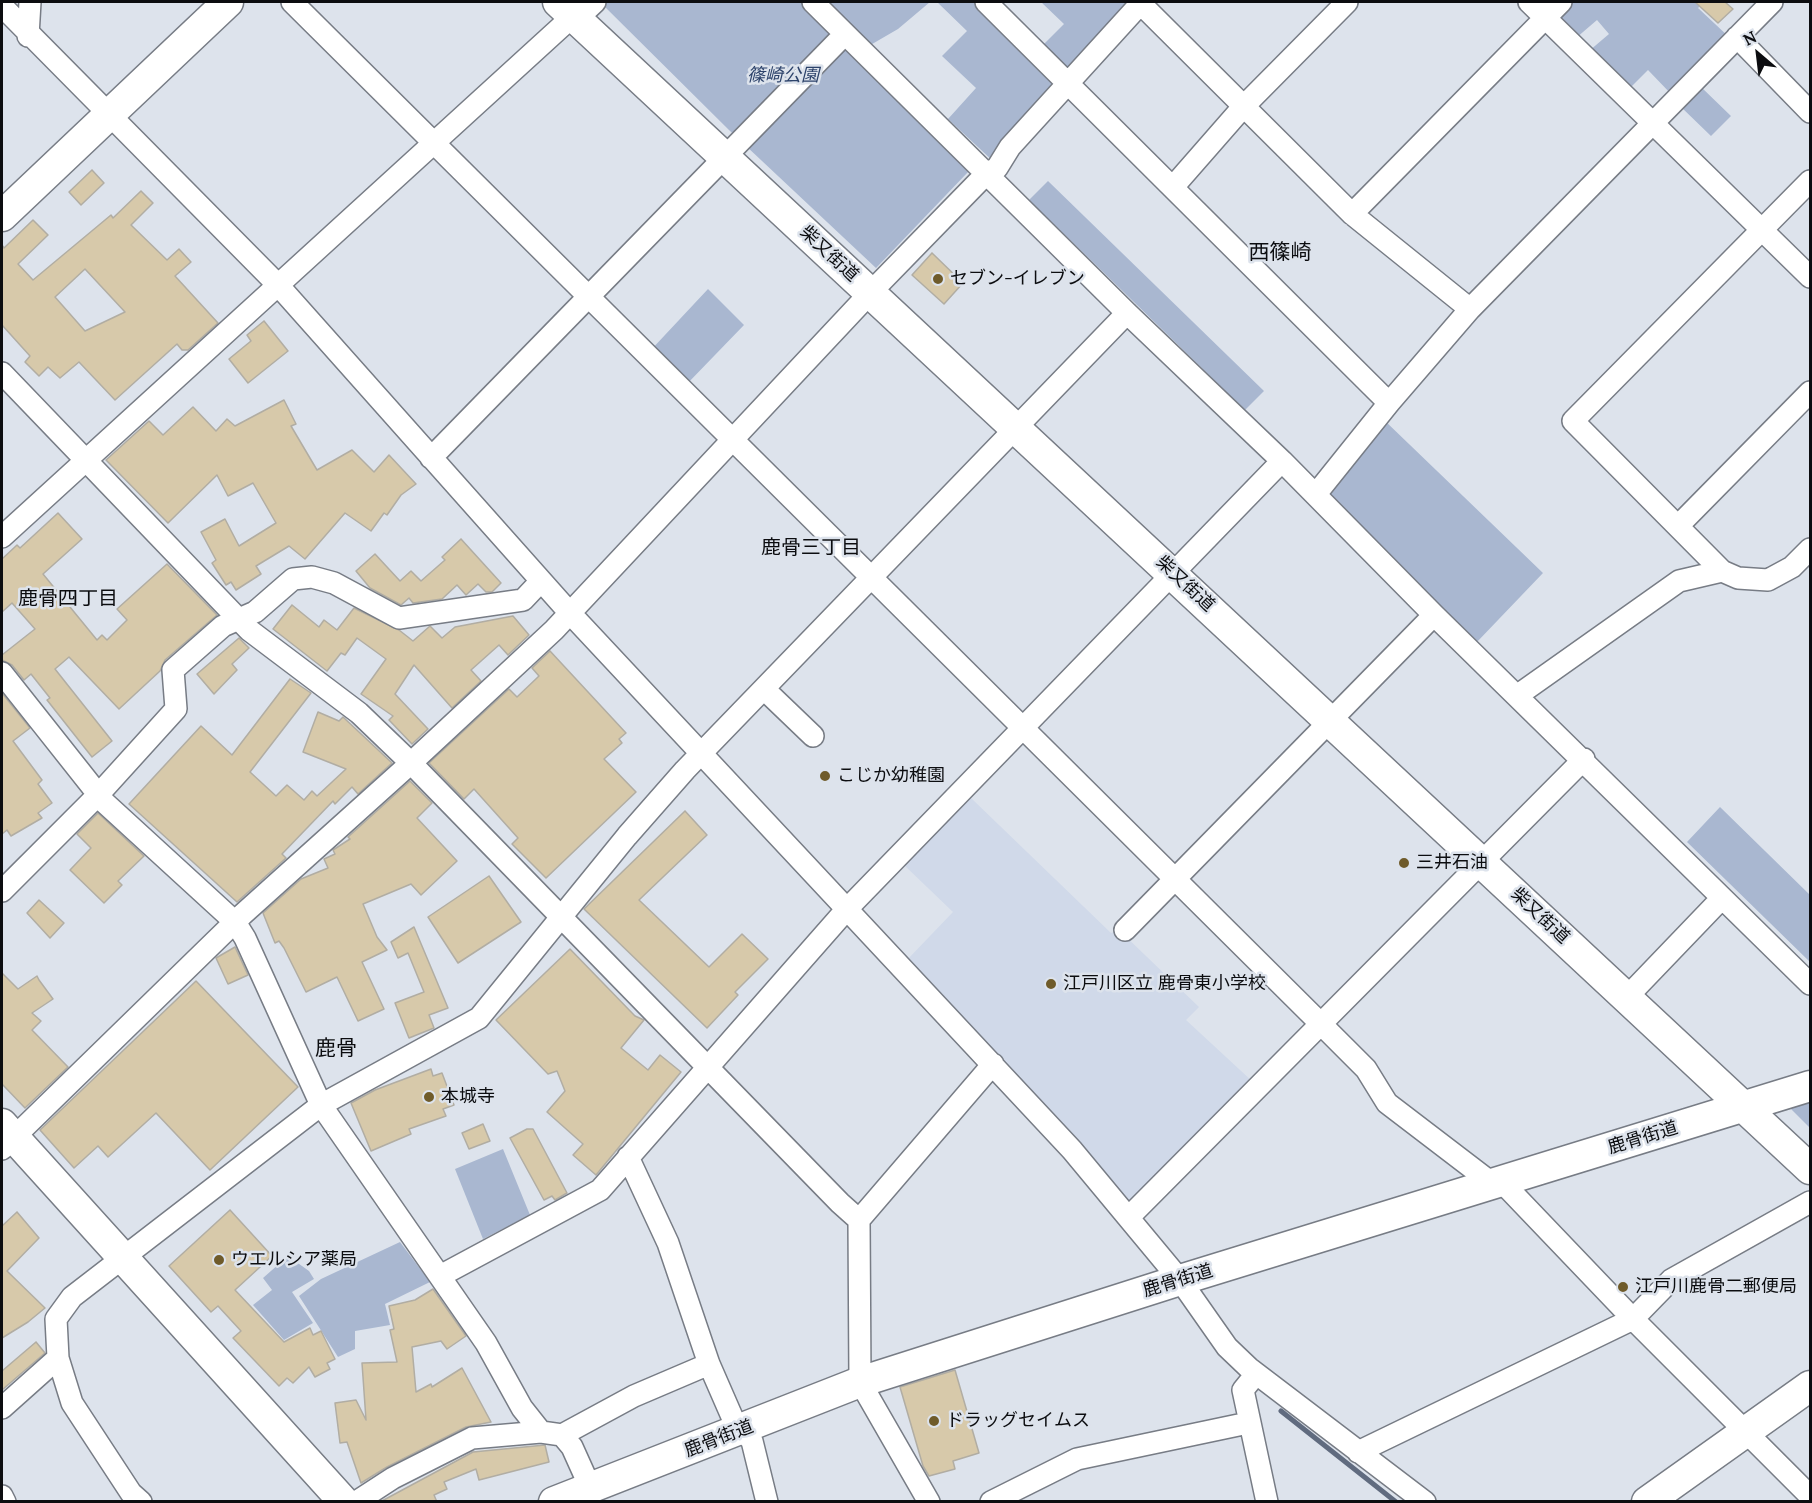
<!DOCTYPE html>
<meta charset="utf-8">
<style>
body{margin:0}
#map{position:relative;width:1812px;height:1503px;overflow:hidden;background:#dde3ec;font-family:Lora,serif}
canvas{display:block}
.frame{position:absolute;inset:0;border:3px solid #0c0d10;pointer-events:none}
.north{position:absolute;left:1728px;top:24px;width:60px;height:60px;-webkit-text-stroke:4px #dde3ec;paint-order:stroke;rotate:332deg;font-size:16px;font-weight:700;line-height:24px;text-align:center;color:#0c0d10}
.north::after{content:'';display:block;margin:auto;width:21px;height:27px;background:#0c0d10;clip-path:polygon(50% 0,100% 100%,50% 72%,0 100%)}
</style>
<div id="map">
<canvas width="1812" height="1503"></canvas>
<div class="frame"></div>
<div class="north">N</div>
</div>
<script>
const c = document.querySelector('canvas').getContext('2d');
c.lineJoin = 'round';
function fill(path, color) { c.fillStyle = color; c.fill(path, 'evenodd'); }
const shape = rows => new Path2D(rows.map(r => 'M' + r).join(''));
function strokePath(path, color, width, dash) { c.strokeStyle = color; c.lineWidth = width; c.lineCap = dash ? 'butt' : 'round'; c.setLineDash(dash || []); c.stroke(path); }
function label(font, color, halo, rows, align = 'center') {
  c.font = font + ' Lora,"Noto Sans JP",serif'; c.lineWidth = 5; c.setLineDash([]); c.textBaseline = 'middle'; c.strokeStyle = halo; c.fillStyle = color; for (const [text, x, y, turn = 0] of rows) {
    c.save(); c.translate(x, y); c.rotate((+turn || 0) * Math.PI / 180); c.textAlign = isNaN(turn) ? turn : align; if (halo) c.strokeText(text, 0, 0); c.fillText(text, 0, 0); c.restore();
  }
}
const built = shape([
 [971,798,1111,933,1119,930,1199,1007,1186,1020,1253,1082,1133,1201,1126,1201,906,961,953,912,904,865]
]);
const green = shape([
 [608,2,930,2,898,29,867,47,969,171,876,268,729,130,604,6],
 [937,2,976,2,1058,83,994,162,948,119,976,88,942,56,967,31],
 [1041,2,1133,2,1067,72,1042,46,1064,24],
 [1539,2,1704,2,1698,8,1730,38,1673,96,1648,70,1628,90,1589,51,1609,34,1597,20,1576,38],
 [1700,86,1731,116,1711,136,1681,107],
 [1048,181,1264,391,1245,410,1029,200],
 [708,289,744,325,685,386,650,351],
 [1383,419,1543,573,1476,643,1319,491],
 [1720,807,1810,895,1810,962,1687,842],
 [1810,1102,1810,1128,1790,1108],
 [503,1149,530,1215,483,1239,455,1169],
 [400,1242,430,1282,385,1304,390,1325,355,1331,355,1349,338,1357,299,1296,321,1279],
 [288,1256,309,1271,314,1279,292,1292,313,1323,284,1340,253,1305,272,1290,263,1278]
]);
const stream = shape([
 [1281,1411,1396,1502]
]);
const building = shape([
 [1695,2,1725,2,1733,9,1718,23,1695,2],
 [92,170,104,183,81,205,69,192,92,170],
 [141,191,153,203,131,225,167,260,179,249,191,262,175,276,218,323,188,350,182,350,177,344,115,400,79,362,60,378,48,367,39,376,25,362,30,356,2,325,2,245,4,248,33,220,48,235,18,264,33,280,111,215,113,218,141,191],
 [85,269,125,312,85,331,55,297,85,269],
 [932,253,963,283,944,304,912,275,932,253],
 [264,321,288,351,248,383,229,359,251,341,247,335,264,321],
 [284,400,296,424,291,426,317,470,352,450,374,472,389,455,416,484,401,495,387,515,384,513,371,531,345,513,305,559,289,546,256,566,261,574,236,590,231,582,226,585,212,563,216,560,201,532,225,519,239,546,276,523,253,483,228,496,217,475,168,523,106,460,149,421,163,435,193,407,216,431,227,419,235,426,284,400],
 [58,513,82,539,43,574,97,640,102,635,107,640,127,620,117,609,167,564,217,615,165,660,160,671,119,709,69,657,55,669,112,741,92,757,47,700,50,698,31,674,24,680,12,665,2,660,2,655,35,629,12,603,2,612,2,559,17,545,20,548,58,513],
 [461,539,501,583,492,592,486,592,478,584,466,595,457,585,442,599,413,603,409,598,401,605,370,588,356,571,375,554,400,581,411,571,421,581,445,560,442,557,461,539],
 [292,605,319,627,324,620,337,630,354,608,399,630,413,641,430,626,442,638,455,627,513,616,529,635,508,655,499,645,471,670,481,681,452,708,414,665,395,694,428,729,412,744,389,720,393,716,361,694,386,659,357,638,345,655,341,653,327,671,273,629,292,605],
 [239,638,249,648,232,664,237,670,214,694,197,674,239,638],
 [550,651,626,733,619,739,622,743,604,759,636,792,546,878,512,844,518,838,474,789,464,799,429,763,509,689,517,697,539,676,532,668,550,651],
 [290,679,311,693,250,772,276,796,287,785,304,800,312,791,317,796,346,769,303,752,318,712,339,721,343,717,392,763,358,794,352,787,335,804,333,801,282,854,286,858,237,902,129,804,201,726,232,755,290,679],
 [2,693,30,728,13,741,42,780,38,784,52,803,38,813,42,818,11,836,7,830,2,834,2,693],
 [410,781,432,803,417,818,457,861,421,895,411,884,363,904,377,937,387,950,362,962,384,1009,358,1021,337,977,306,992,284,948,279,941,275,943,263,913,301,879,328,868,324,859,335,854,333,850,350,839,348,837,410,781],
 [685,811,707,835,639,900,709,967,742,934,768,959,735,992,738,995,707,1028,584,909,685,811],
 [98,813,144,856,118,881,122,885,104,903,70,870,91,848,77,834,98,813],
 [489,876,521,922,458,963,428,917,489,876],
 [39,900,64,923,50,938,27,913,39,900],
 [414,927,448,1008,429,1015,434,1028,409,1038,395,1003,424,992,408,953,398,958,391,942,414,927],
 [235,947,248,975,228,984,216,958,235,947],
 [570,949,635,1016,644,1020,621,1048,648,1070,660,1055,681,1072,596,1175,573,1155,583,1144,547,1112,565,1091,557,1071,548,1074,496,1020,570,949],
 [2,973,18,989,37,976,39,980,53,999,32,1013,41,1021,32,1030,68,1067,25,1108,2,1084,2,973],
 [196,981,298,1087,210,1170,156,1113,108,1157,98,1146,74,1168,40,1130,196,981],
 [431,1069,433,1076,442,1073,454,1105,443,1109,446,1116,409,1129,411,1134,371,1151,351,1103,375,1090,431,1069],
 [483,1124,490,1141,469,1149,462,1133,483,1124],
 [527,1129,533,1129,567,1193,555,1200,552,1196,544,1200,510,1138,527,1129],
 [230,1210,272,1256,235,1290,284,1342,310,1328,313,1335,321,1331,335,1359,327,1363,330,1369,315,1377,309,1367,293,1383,287,1378,279,1386,233,1338,241,1331,218,1306,211,1312,169,1266,230,1210],
 [17,1212,39,1238,7,1271,45,1308,28,1322,2,1338,2,1226,17,1212],
 [433,1289,466,1336,447,1349,441,1341,412,1347,416,1392,431,1384,432,1387,462,1368,491,1422,466,1427,387,1467,361,1483,347,1442,340,1443,335,1403,356,1400,366,1420,362,1363,397,1362,390,1330,394,1329,389,1306,415,1300,433,1289],
 [36,1342,45,1353,2,1390,2,1371,36,1342],
 [955,1370,979,1453,953,1461,955,1469,929,1476,923,1466,900,1387,955,1370],
 [545,1445,549,1462,479,1480,476,1469,444,1482,447,1489,434,1495,437,1502,380,1502,473,1452,545,1445]
]);
const street = shape([
 [292,2,1322,1025,1366,1069,1387,1103,1493,1184],
 [813,2,1127,313,1282,461,1434,615,1810,984],
 [986,2,1389,403],
 [1139,2,1352,214,1470,309],
 [1529,2,1810,277],
 [2,6,278,285,569,612,1072,1150,1180,1280,1227,1347,1249,1368,1425,1502],
 [576,20,595,2],
 [28,36,30,2],
 [1737,37,1810,112],
 [1173,187,1243,107,1347,2],
 [1352,214,1561,2],
 [2,373,249,630,359,713,411,763,840,1203,859,1220,860,1382,929,1502],
 [431,458,845,34],
 [1316,494,1389,403,1470,309,1772,2],
 [1678,526,1810,392],
 [2,537,573,16],
 [1722,571,1573,421,1810,181],
 [2,673,105,803,235,922,245,938,321,1105,486,1343,522,1408,541,1432,562,1435,572,1447,590,1487],
 [764,689,813,736],
 [1518,695,1679,581,1722,571,1738,578,1768,580,1792,567,1810,549],
 [2,891,98,795,176,709,173,670,223,626,255,612,293,579,312,577,334,583,399,618,523,600,541,581],
 [1125,930,1434,615],
 [1627,997,1722,898],
 [2,1149,243,914,411,763,554,630,871,292,986,174,997,168,1010,147,1142,2],
 [628,1157,668,1243,709,1364,733,1419,752,1441,767,1502],
 [1501,1181,1633,1319,1810,1496],
 [1129,1217,1584,759],
 [859,1220,993,1064],
 [440,1276,600,1190,846,910,1282,461],
 [58,1358,72,1403,131,1493,141,1502],
 [1256,1374,1243,1390,1267,1502],
 [2,1408,58,1358,56,1319,72,1297,321,1105,479,1018,627,836,685,770,1127,313],
 [562,1435,634,1396,709,1364],
 [1358,1452,1633,1319,1671,1280,1810,1202],
 [2,1496,5,1502],
 [356,1502,393,1478,472,1438,541,1432],
 [991,1502,1077,1459,1248,1423]
]);
const secondary = shape([
 [558,2,1810,1169],
 [2,216,228,2],
 [2,1124,344,1502],
 [554,1502,860,1382,1180,1280,1810,1086],
 [1647,1502,1810,1386]
]);
const markers = [
 [938,279,6,"#6f5b2a"],
 [825,776,6,"#6f5b2a"],
 [1404,863,6,"#6f5b2a"],
 [1051,984,6,"#6f5b2a"],
 [429,1097,6,"#6f5b2a"],
 [219,1260,6,"#6f5b2a"],
 [1623,1287,6,"#6f5b2a"],
 [934,1421,6,"#6f5b2a"]
];
const parkNames = [
 ["篠崎公園",783,76]
];
const streetNames = [
 ["柴又街道",829,254,43],
 ["柴又街道",1185,584,43],
 ["柴又街道",1540,916,43],
 ["鹿骨街道",1643,1138,-17],
 ["鹿骨街道",1178,1281,-17],
 ["鹿骨街道",719,1439,-21]
];
const poiNames = [
 ["セブン-イレブン",950,279],
 ["こじか幼稚園",837,776],
 ["三井石油",1416,863],
 ["江戸川区立 鹿骨東小学校",1063,984],
 ["本城寺",441,1097],
 ["ウエルシア薬局",231,1260],
 ["江戸川鹿骨二郵便局",1635,1287],
 ["ドラッグセイムス",946,1421]
];
const neighbourhoodNames = [
 ["鹿骨三丁目",811,548],
 ["鹿骨四丁目",68,599]
];
const quarterNames = [
 ["西篠崎",1280,253],
 ["鹿骨",336,1049]
];
fill(built, '#d0d9e9');
fill(green, '#a9b7d0');
strokePath(stream, '#606b7f', 5);
fill(building, '#d7c9aa');
strokePath(building, '#b1ada3', 1.5);
strokePath(street, '#777c85', 24);
strokePath(secondary, '#777c85', 33);
strokePath(street, '#fff', 21);
strokePath(secondary, '#fff', 30);
for (const [x, y, r, color] of markers) { const dot = new Path2D(); dot.arc(x, y, r, 0, 2 * Math.PI); c.fillStyle = color; c.fill(dot); strokePath(dot, '#dde3ec', 2); }
label('italic 18px', '#2d436b', '#dde3ec', parkNames);
label('18px', '#0c0d10', '#dde3ec', streetNames);
label('18px', '#0c0d10', '#dde3ec', poiNames, 'left');
label('20px', '#0c0d10', '#dde3ec', neighbourhoodNames);
label('21px', '#0c0d10', '#dde3ec', quarterNames);
</script>
